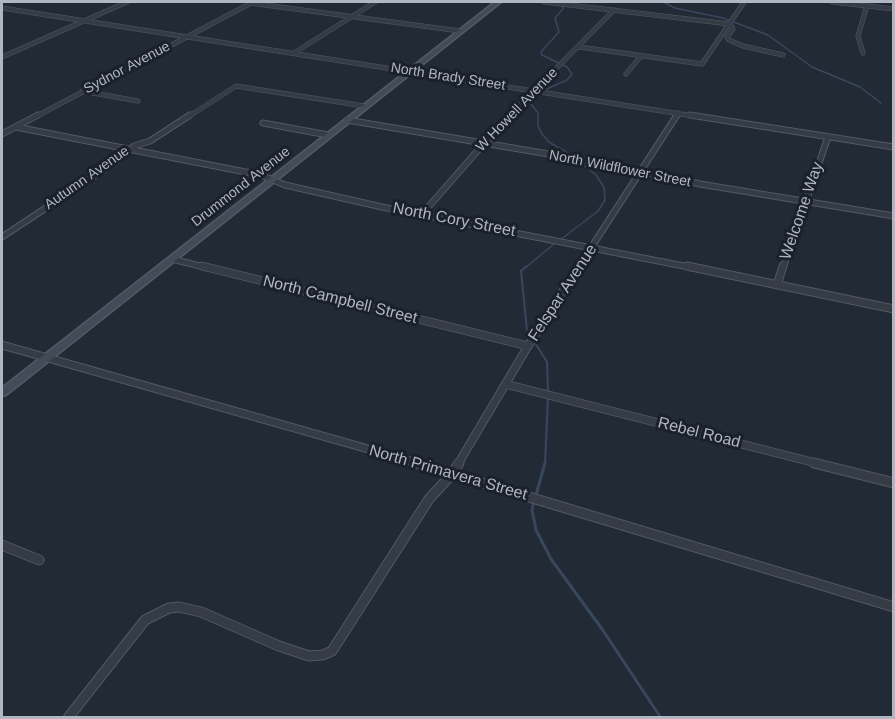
<!DOCTYPE html>
<style>
body{margin:0}
#map{position:relative;width:895px;height:719px;overflow:hidden;background:#222a35;font-family:Helvetica,sans-serif}
canvas{display:block}
.frame{position:absolute;inset:0;border:3px solid #b0b6c2;pointer-events:none}
</style>
<div id="map">
<canvas width="895" height="719"></canvas>
<div class="frame"></div>
</div>
<script>
const c = document.querySelector('canvas').getContext('2d');
c.lineJoin = 'round';
const shape = rows => new Path2D(rows.map(r => 'M' + r).join(''));
function strokePath(path, color, width, dash) { c.strokeStyle = color; c.lineWidth = width; c.lineCap = dash ? 'butt' : 'round'; c.setLineDash(dash || []); c.stroke(path); }
function fill(path, color) { c.fillStyle = color; c.fill(path, 'evenodd'); }
function label(font, color, halo, rows, align = 'center') {
  c.font = font + ' Helvetica,sans-serif'; c.lineWidth = 6; c.setLineDash([]); c.textBaseline = 'middle'; c.strokeStyle = halo; c.fillStyle = color; for (const [text, x, y, turn = 0] of rows) {
    c.save(); c.translate(x, y); c.rotate((+turn || 0) * Math.PI / 180); c.textAlign = isNaN(turn) ? turn : align; if (halo) c.strokeText(text, 0, 0); c.fillText(text, 0, 0); c.restore();
  }
}
const streamFar2 = shape([
 [562,2,563,9,555,18,559,32,541,52,542,55,567,67,572,74,567,80,540,92,532,99,531,104,538,113,538,126,542,134,549,142,571,155],
 [663,2,675,8,723,18,768,35,812,67,860,87,881,103],
 [560,240,598,211,605,200,604,187,596,175,578,161],
 [525,268,555,243]
]);
const streamFar1 = shape([
 [527,266,521,271,527,331,531,337],
 [534,341,547,362,548,392],
 [545,464,548,398]
]);
const stream = shape([
 [536,495,545,463],
 [534,501,532,510,536,530,551,559,602,629,661,718]
]);
const streetFar3 = shape([
 [544,2,730,24,733,29,727,37,729,40,743,46,783,55],
 [832,2,894,9],
 [250,3,460,31],
 [2,8,700,117],
 [579,47,702,64,744,2],
 [294,53,375,2],
 [863,53,858,36,867,5],
 [2,57,127,2],
 [626,74,641,56],
 [82,91,138,101],
 [35,117,253,2],
 [188,117,236,86,364,106],
 [508,117,614,10],
 [676,117,678,113]
]);
const streetFar2 = shape([
 [690,115,894,147],
 [347,120,596,162,700,184,894,216],
 [263,123,328,135],
 [16,127,261,175,285,185,382,207,694,268],
 [2,134,38,115],
 [423,213,509,115],
 [2,237,120,159,134,146,150,141,190,115],
 [172,259,208,268],
 [578,268,677,115],
 [783,268,828,137]
]);
const streetFar1 = shape([
 [202,266,528,346],
 [687,266,894,309],
 [777,285,783,266],
 [2,345,421,464],
 [505,384,820,464],
 [458,464,528,346,579,266]
]);
const street = shape([
 [416,463,894,607],
 [814,463,894,483],
 [2,545,39,560],
 [68,718,145,620,169,608,179,607,201,612,279,646,309,656,323,655,332,651,429,499,452,474,459,463]
]);
const secondary = shape([
 [495,2,501,2,6,395,2,396,2,388,495,2]
]);
const farStreetnames = [
 ["Sydnor Avenue",127,68,-28],
 ["North Brady Street",448,77,9],
 ["W Howell Avenue",517,110,-46],
 ["North Wildflower Street",620,169,11],
 ["Autumn Avenue",87,178,-35],
 ["Drummond Avenue",241,187,-38]
];
const streetNames = [
 ["Welcome Way",802,211,-71],
 ["North Cory Street",454,220,11],
 ["Felspar Avenue",563,293,-57],
 ["North Campbell Street",340,300,14],
 ["Rebel Road",699,433,14],
 ["North Primavera Street",448,473,16]
];
strokePath(streamFar2, '#39475d', 1.5);
strokePath(streamFar1, '#39475d', 2);
strokePath(stream, '#39475d', 3);
strokePath(streetFar3, '#535963', 5);
strokePath(streetFar2, '#535963', 7);
strokePath(streetFar1, '#535963', 9);
strokePath(street, '#535963', 11);
strokePath(secondary, '#535963', 3);
strokePath(streetFar3, '#353c46', 4);
strokePath(streetFar2, '#353c46', 5);
strokePath(streetFar1, '#353c46', 7);
strokePath(street, '#353c46', 9);
fill(secondary, '#444b58');
label('14px', '#b0b6c2', '#1b212a', farStreetnames);
label('16px', '#b0b6c2', '#1b212a', streetNames);
</script>
